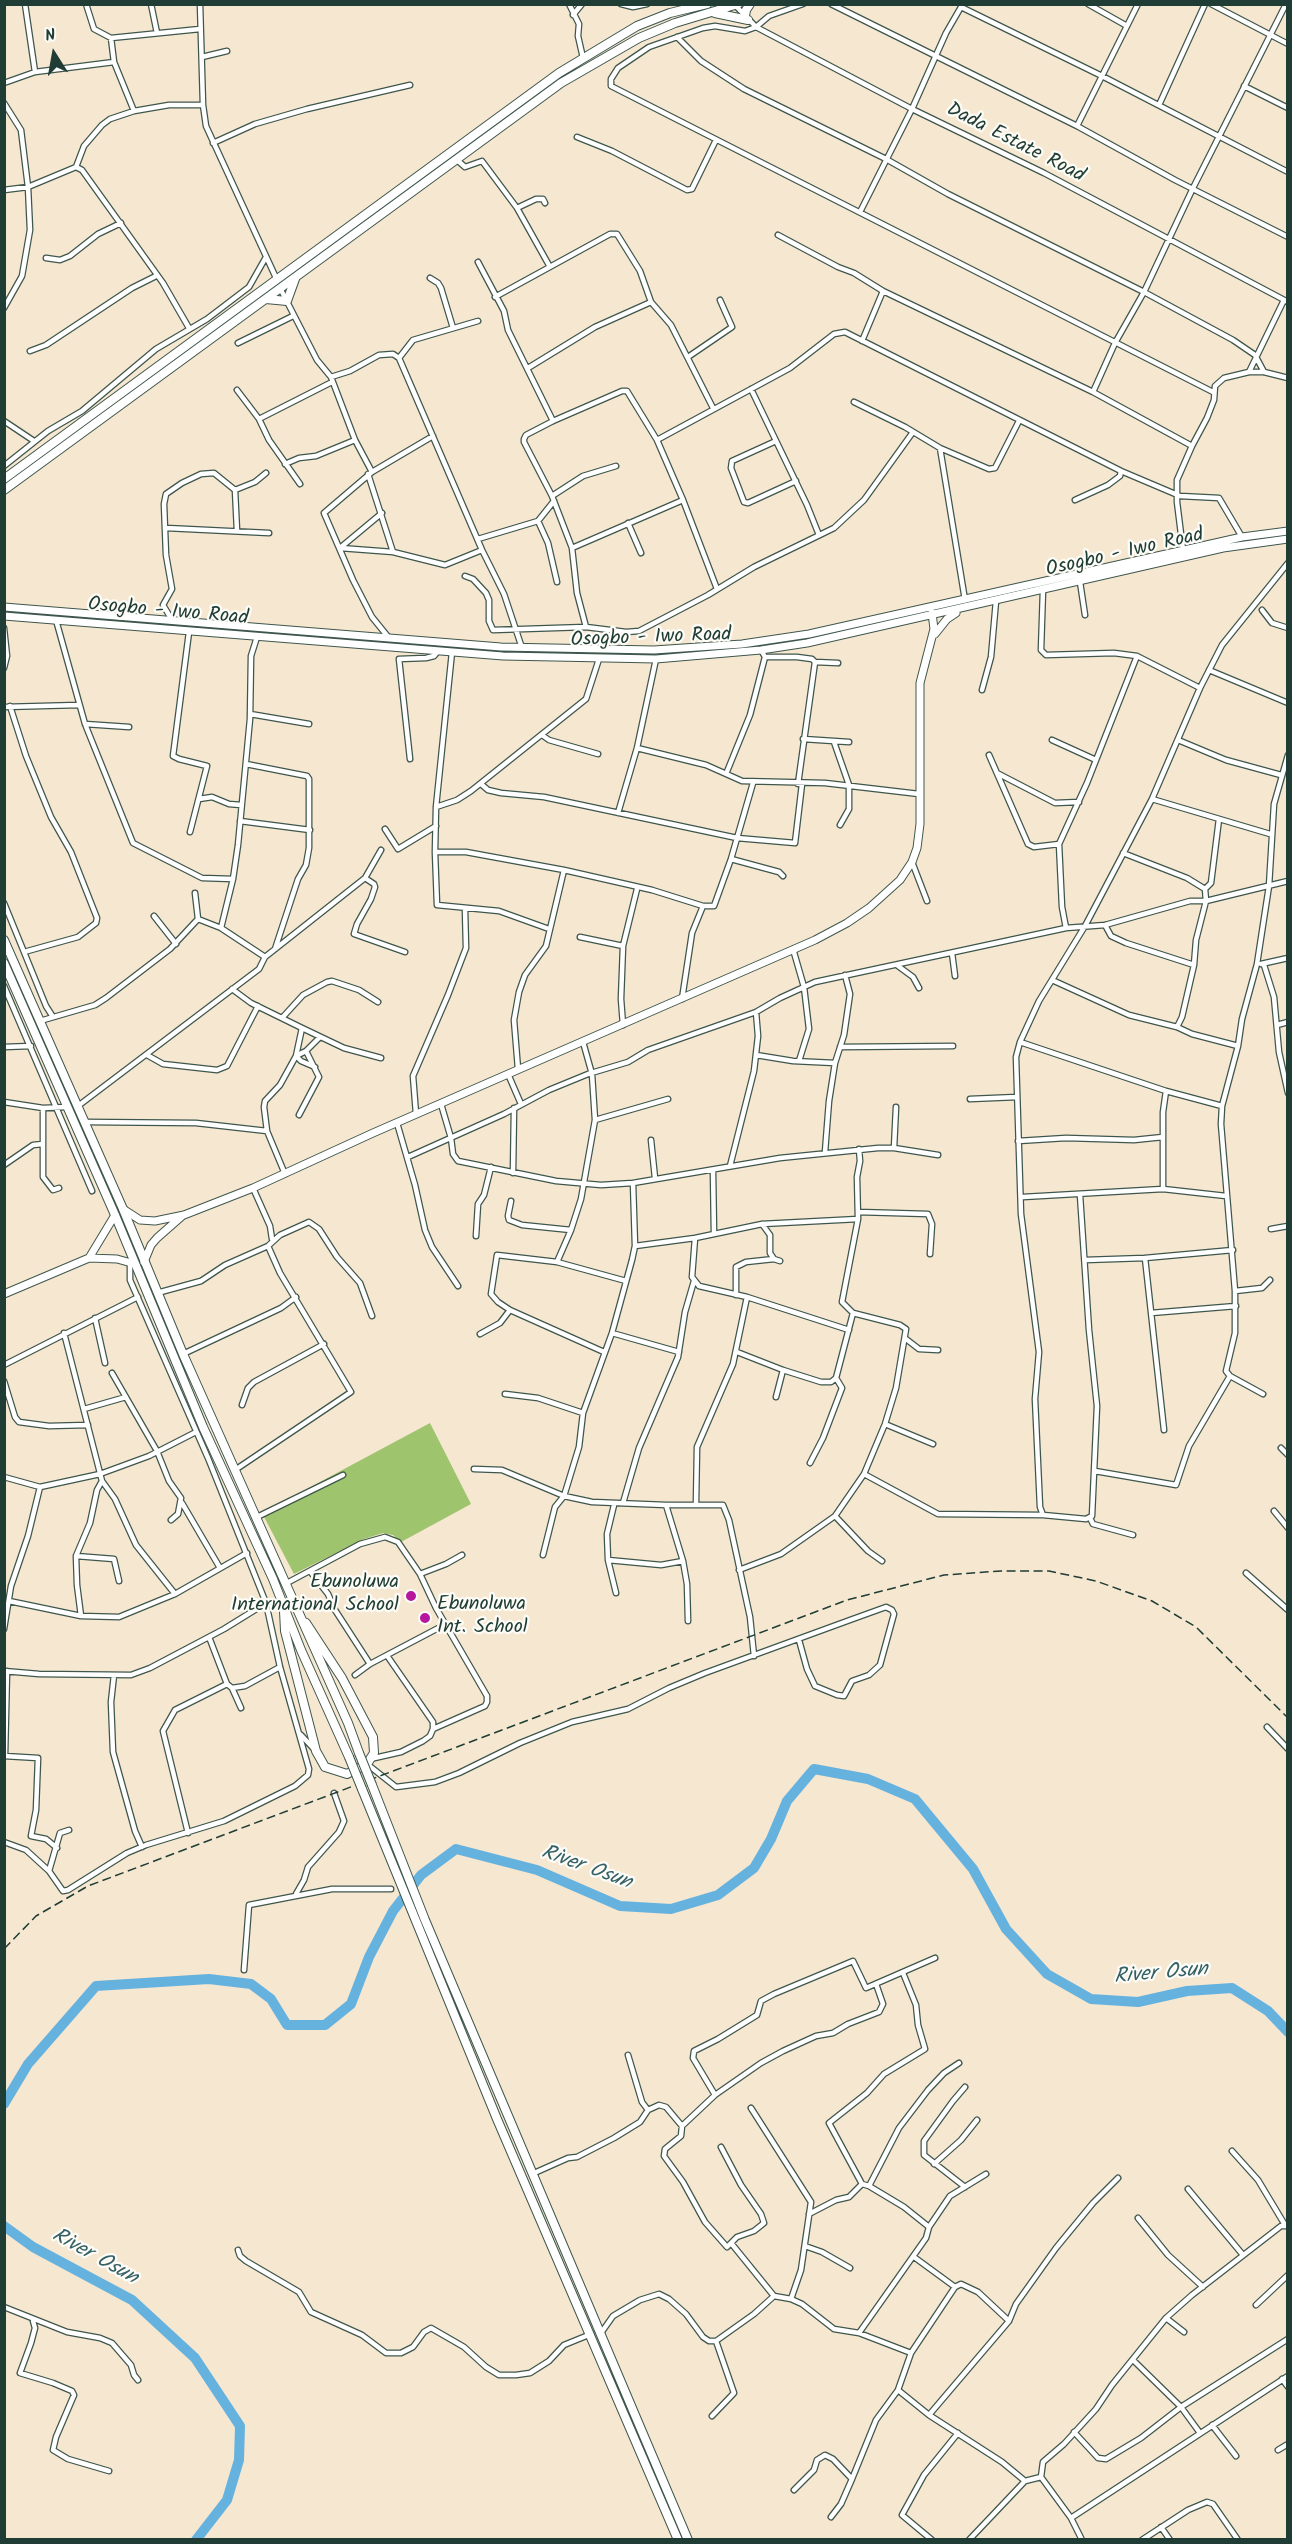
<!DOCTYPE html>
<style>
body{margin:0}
#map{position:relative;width:1292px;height:2544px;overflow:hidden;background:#f6e7d1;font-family:Kalam,sans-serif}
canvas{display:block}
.frame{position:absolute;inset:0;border:6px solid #1f3d34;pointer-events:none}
.north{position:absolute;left:24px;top:24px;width:60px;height:60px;-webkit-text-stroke:4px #fdfcf7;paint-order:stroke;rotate:349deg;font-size:16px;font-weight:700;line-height:24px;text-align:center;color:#1f3d34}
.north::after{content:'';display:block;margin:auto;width:21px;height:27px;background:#1f3d34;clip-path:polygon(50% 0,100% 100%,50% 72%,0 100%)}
</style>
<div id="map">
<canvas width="1292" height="2544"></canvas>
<div class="frame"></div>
<div class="north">N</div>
</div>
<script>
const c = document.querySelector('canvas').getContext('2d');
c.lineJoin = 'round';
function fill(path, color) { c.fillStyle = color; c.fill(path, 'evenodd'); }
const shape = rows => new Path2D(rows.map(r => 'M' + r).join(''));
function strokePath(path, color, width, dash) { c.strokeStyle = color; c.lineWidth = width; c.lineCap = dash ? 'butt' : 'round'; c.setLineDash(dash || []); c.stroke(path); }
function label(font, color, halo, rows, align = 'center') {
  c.font = font + ' Kalam,sans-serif'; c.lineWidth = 4.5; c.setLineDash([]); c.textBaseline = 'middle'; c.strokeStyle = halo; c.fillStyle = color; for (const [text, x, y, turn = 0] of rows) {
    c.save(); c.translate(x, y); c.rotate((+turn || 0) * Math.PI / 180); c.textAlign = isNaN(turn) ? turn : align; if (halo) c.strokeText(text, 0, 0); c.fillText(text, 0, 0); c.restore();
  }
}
const green = shape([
 [430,1423,471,1504,401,1542,393,1535,383,1533,364,1539,294,1574,262,1513]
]);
const river = shape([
 [4,2104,28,2064,96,1986,209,1979,251,1984,271,1999,287,2025,325,2025,351,2004,369,1957,393,1911,421,1875,456,1849,537,1870,620,1906,671,1909,718,1895,754,1868,771,1839,787,1801,814,1769,868,1779,915,1799,973,1869,1006,1929,1047,1974,1091,1999,1138,2002,1187,1991,1232,1988,1268,2011,1288,2032],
 [4,2226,33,2247,132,2300,195,2358,240,2426,239,2460,227,2500,196,2540]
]);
const minor = shape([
 [25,4,35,72],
 [86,4,94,29,111,38,200,29],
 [151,4,157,33],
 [200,4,203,105,206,126,277,280],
 [569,4,579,24,578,36,583,58],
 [621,4,633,7,647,4],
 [734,4,756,27,912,109,1044,173,1288,302],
 [803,4,769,16,756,27,745,31,715,26,703,28,649,47,618,68,611,79,611,86,1213,392],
 [831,4,1077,126,1175,180,1288,237],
 [1088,4,1127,26],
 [1211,4,1288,44],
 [573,15,582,4],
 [677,37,701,61,744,89,886,159,948,194,1144,292,1233,340,1255,355,1264,372],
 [111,38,114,62,134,111],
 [202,57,227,51],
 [4,83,35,72,114,62],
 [1244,86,1288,108],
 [4,103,21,130,28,187,30,230,22,276,4,308],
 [1159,105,1205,4],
 [1077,126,1138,4],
 [577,137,612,151,687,190,692,189,716,140],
 [213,143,255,124,307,109,410,85],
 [457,160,465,167,482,161,517,208,550,267],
 [76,167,84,146,102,125,110,119,134,111,169,105,203,105],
 [4,190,28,187,76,167,82,170,163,283,189,328],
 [517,208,536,199,543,199,545,203],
 [860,212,912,109,946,33,961,7,1102,76,1288,172],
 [778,235,838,267,854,273,883,291,1093,392,1192,446],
 [46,258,60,260,70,256,98,234,121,223],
 [478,262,504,311,508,330,553,421],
 [430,278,438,283,441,288,453,328],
 [280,288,317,360,331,377,355,440,372,472],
 [495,297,610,234,617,234,640,271,651,302,671,325,713,408],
 [862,341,883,291],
 [238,343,293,316],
 [30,351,46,345,132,288,156,276],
 [688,357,732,327,720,300],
 [399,358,413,340,478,321],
 [528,368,595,327,651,302],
 [1249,372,1284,300],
 [331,377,350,371,379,355,393,354,399,358,482,550,504,594,522,648],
 [751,389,807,505,819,535],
 [237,390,259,419,269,440,300,484],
 [1093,392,1115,343,1144,292,1193,188,1286,4],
 [854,402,905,427,940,448,989,469,995,468,1019,421],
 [259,419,332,382],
 [4,421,34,441],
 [657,440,790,368,834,334,845,332,1121,471,1180,496,1219,498,1242,537],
 [776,441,732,461,731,468,744,502,748,503,796,481],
 [940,448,965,600],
 [285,464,299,458,316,456,355,440],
 [4,466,48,431,82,411,156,349,207,319,249,287,266,257],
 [368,474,393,552],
 [235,490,255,482,266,473],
 [552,496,583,476,616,466],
 [1075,500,1108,485,1120,476,1121,471],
 [538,521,548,543,557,582],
 [628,523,641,553],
 [166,528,269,533],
 [478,539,538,521,554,501],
 [340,548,393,552,445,565,482,550],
 [340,548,382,513],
 [572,548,683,500],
 [1183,550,1177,502,1177,480,1192,446,1207,418,1214,400,1215,386,1224,378,1249,372,1264,372,1288,378],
 [465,576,473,579,486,593,489,600,489,621,493,630,586,627,626,632,639,631,708,595,754,567,834,528,864,500,913,432],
 [1080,582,1085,615],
 [1043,590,1041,650,1046,655,1114,653,1137,656,1200,688],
 [1262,610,1272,623,1288,628],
 [56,620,85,724,133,843,202,878,233,879],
 [172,620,163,605,172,589,166,555,164,504,166,494,182,483,201,474,214,473,235,490,237,531],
 [586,627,577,593,572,548,552,496,524,442,524,439,526,435,553,421,622,391,627,391,657,440,683,500,717,589],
 [4,628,7,656,4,668],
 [189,632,173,756,179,759,207,766,190,832],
 [389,638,372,617,353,580,324,513,372,472,433,436],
 [452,652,436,807,435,852,437,905,499,911,549,929],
 [1137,656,1087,783,1059,844,1062,907,1066,928,1105,925,1190,901,1206,901,1288,881],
 [765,657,797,657,812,659,815,662,838,663],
 [1209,670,1288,703],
 [982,690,991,657,996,601],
 [10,706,26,756,51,817,71,852,97,918,96,923,78,937,24,952,46,1006,53,1017],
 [4,707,79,705],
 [250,714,309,724],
 [85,724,129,727],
 [542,735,549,740,598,754],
 [803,739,849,742],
 [1052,740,1096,760],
 [1178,740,1226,760,1281,775],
 [834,742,849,785,849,809,840,825],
 [637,748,706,765,742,781,825,783,919,794],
 [989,755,1028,844,1034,847,1059,844],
 [410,759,399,659,426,658,434,656,438,651],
 [246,764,307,776,309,779,309,848,306,865,298,879,275,949],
 [997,773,1055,803,1079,802],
 [726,774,750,715,765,657,761,650],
 [481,784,488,790,501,793,544,797,737,838,795,843,802,784],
 [798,784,815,662],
 [199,799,212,797,229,804,241,805],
 [1152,799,1270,834],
 [436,807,457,800,471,791,586,699,599,659],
 [618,813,637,748,656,659],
 [240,821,310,830],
 [385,829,398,849,436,826],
 [435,852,466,852,564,870,652,890,703,906,714,906,731,859,753,783],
 [1123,853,1187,878,1205,889,1206,901,1196,940,1194,965,1182,1017,1177,1027],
 [731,859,779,872,783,876],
 [912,862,927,901],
 [365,878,374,884,375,887,371,899,357,924,354,934,405,952],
 [1205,889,1211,883,1219,819],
 [195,893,198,919],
 [4,903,24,952],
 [154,916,176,944],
 [198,919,221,928,265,957],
 [1105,925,1111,936,1126,943,1194,965],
 [221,928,233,879,238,845,250,719,251,656,257,637],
 [580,937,623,946],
 [793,949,804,987,809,1029,799,1061],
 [952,953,955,976],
 [1261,964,1288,958],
 [1264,965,1274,997,1279,1052,1288,1093],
 [898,966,913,977,919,988],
 [1052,980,1129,1015,1177,1027,1192,1034,1238,1046],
 [4,986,92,1191],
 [232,989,251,1003,302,1028,344,1048,381,1058],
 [682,999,692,933,703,906],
 [282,1018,303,995,327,982,332,981,359,990,378,1002],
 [40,1021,95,1005,106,998,170,949,198,919],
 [623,1025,621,999,623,946,637,889],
 [1277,1025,1288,1022],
 [1020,1042,1166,1091,1222,1106],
 [4,1047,31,1046],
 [840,1047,953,1046],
 [147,1055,163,1064,217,1070,227,1066,258,1006],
 [756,1055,793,1061,835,1063],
 [315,1067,301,1061,296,1056,306,1051,320,1037],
 [518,1069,514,1020,519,992,525,975,546,946,564,870],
 [508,1074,521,1104],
 [970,1099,1017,1097],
 [4,1102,43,1108,67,1107],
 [441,1104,451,1138,453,1154,458,1161,556,1181,601,1185,633,1183,780,1158,878,1148,894,1148,938,1155],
 [78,1106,259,969,265,957,365,878,381,850],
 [43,1108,43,1177,53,1190,59,1188],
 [416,1114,413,1076,448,995,466,948,465,909],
 [299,1115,319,1077,306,1051],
 [595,1120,668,1099],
 [85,1122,196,1123,267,1131],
 [397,1123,415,1185,425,1230,432,1247,458,1286],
 [651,1140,655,1178],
 [1018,1141,1066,1138,1134,1140,1163,1137],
 [894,1148,896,1107],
 [825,1152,829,1101,835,1063,844,1035,850,994,845,975],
 [408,1157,504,1114,549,1090,588,1074,628,1062,648,1050,756,1012,780,998,815,982,1066,928],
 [4,1165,33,1145,43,1144],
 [730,1166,754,1071,758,1036,756,1012],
 [713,1171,714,1234],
 [513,1173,514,1108],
 [285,1174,267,1131,264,1107,265,1101,280,1085,296,1056,302,1028],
 [253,1188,270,1226,272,1239],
 [1163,1189,1163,1112,1166,1091],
 [1080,1195,1089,1330,1097,1406,1092,1516,1086,1519,1043,1515,1040,1507,1035,1399,1039,1352,1021,1214,1016,1057,1020,1042,1039,1001,1085,926,1152,799,1200,688,1222,645,1288,563],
 [1023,1197,1163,1189,1226,1196],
 [511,1201,508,1216,509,1220,522,1225,571,1230],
 [858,1212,928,1214,932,1224,930,1254],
 [762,1224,770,1235,770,1253,774,1259,780,1261],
 [1271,1229,1288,1226],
 [476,1236,478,1204,484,1195,491,1167],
 [695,1238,692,1277,699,1286,747,1297,849,1330],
 [635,1246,695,1238,762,1224,858,1219],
 [1145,1258,1164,1430],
 [1085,1260,1145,1258,1233,1250],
 [557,1262,571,1230,581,1199,595,1120,592,1074,583,1042],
 [1235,1291,1262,1288,1270,1280],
 [157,1293,201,1281,225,1265,268,1246,280,1235,309,1222,319,1229,337,1257,360,1283,372,1316],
 [736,1295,736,1267,746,1262,774,1259],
 [1151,1313,1236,1306],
 [95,1318,105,1363],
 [64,1333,102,1481,115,1499,136,1545,175,1594],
 [612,1333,679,1352],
 [480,1334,500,1323,510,1310],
 [906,1339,919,1349,938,1350],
 [604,1352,510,1310,498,1302,491,1294,497,1255,557,1262,626,1281],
 [737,1352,783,1370,821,1382,831,1382,836,1378,853,1313],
 [183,1354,281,1308,296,1297],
 [4,1365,138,1297],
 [112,1373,157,1451,169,1481,181,1498,178,1514,171,1520],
 [4,1381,15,1417,19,1422,49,1426,88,1425],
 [505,1394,538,1398,583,1413],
 [1263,1394,1230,1376,1226,1371,1235,1333,1235,1291,1221,1124,1222,1106,1238,1046,1242,1019,1257,964,1269,886,1274,804,1288,755],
 [776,1397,783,1370],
 [242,1405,248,1388,254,1382,324,1344],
 [84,1409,126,1397],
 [885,1424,933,1444],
 [1281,1448,1288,1455],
 [810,1463,823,1438,842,1388,836,1378],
 [474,1469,502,1470,564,1496,592,1502,666,1505,723,1505,729,1520,750,1617,754,1656],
 [235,1470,351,1392,280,1273,268,1246],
 [1095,1471,1176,1485,1189,1446,1230,1376],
 [864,1474,938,1514,1043,1515],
 [4,1477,40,1487,100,1474,149,1456,196,1432],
 [182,1503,220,1568],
 [623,1503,639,1448,678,1357,685,1312,694,1281],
 [696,1504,697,1447,733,1364,747,1297],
 [614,1505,607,1534,608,1560,616,1593],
 [666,1505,683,1561,687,1584,688,1621],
 [1274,1511,1288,1528],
 [835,1516,868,1551,882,1561],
 [255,1518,343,1475],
 [1090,1518,1093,1524,1133,1535],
 [543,1555,555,1507,564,1496,579,1447,583,1413,612,1333,632,1260,635,1246,633,1183],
 [76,1556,114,1559,119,1581],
 [608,1560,661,1565,683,1561],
 [739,1570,781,1554,835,1516,864,1474,885,1424,896,1388,906,1329,900,1325,853,1313,842,1302,858,1219,857,1177,860,1161,859,1149],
 [310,1571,328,1594,335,1610,370,1664],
 [1246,1573,1288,1610],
 [420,1574,446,1564,462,1555],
 [285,1584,360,1544,385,1537,398,1542,420,1574,436,1608,487,1696,487,1702,485,1706,433,1729],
 [9,1601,81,1616,119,1617,175,1594,247,1553],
 [81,1616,77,1585,76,1556,90,1523,97,1490,102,1481],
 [4,1629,11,1586,28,1536,40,1487],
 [209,1637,227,1684,232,1688,245,1686,280,1667],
 [4,1671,39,1674,131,1675,150,1668,224,1629,266,1603],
 [114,1675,111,1702,113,1752,135,1831,142,1847],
 [355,1675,370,1664,446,1624],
 [232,1688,241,1708],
 [1267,1727,1288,1749],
 [301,1735,314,1749],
 [4,1756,38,1758,36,1810,31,1836,46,1839,57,1848],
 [5,1756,7,1671],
 [370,1759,401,1752,423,1741,430,1736,433,1729,433,1722,388,1657],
 [367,1764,396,1787,435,1782,459,1773,520,1743,572,1722,628,1709,669,1688,705,1673,850,1620,886,1607,892,1610,894,1614,880,1665,869,1675,852,1681,844,1696,837,1695,815,1686,807,1669,799,1640],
 [188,1833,163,1731,175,1710,227,1684],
 [4,1842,26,1850,49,1871,60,1833,69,1830],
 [49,1871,63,1891,68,1890,127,1853,146,1845,224,1821,295,1786,308,1775,309,1769,280,1667,266,1603,208,1458,130,1280,130,1262],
 [296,1894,304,1880,308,1867,339,1832,344,1821,334,1793],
 [244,1970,249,1905,332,1889,391,1889],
 [628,2055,642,2102,648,2110],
 [715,2095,761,2063,783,2051,816,2036,833,2033,848,2024,879,2012,883,2004,876,1984],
 [751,2108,811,2202,801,2270,791,2299],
 [682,2126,681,2136,665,2149,664,2156,683,2182,705,2222,727,2247,737,2237,754,2231,764,2223,761,2214,741,2185,721,2147],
 [1232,2151,1258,2180,1285,2225],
 [934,2164,961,2140,977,2120],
 [532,2174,568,2158,577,2157,614,2138,640,2122,648,2110,659,2105,666,2107,682,2126,715,2095,693,2058,694,2051,718,2039,757,2015,761,2001,774,1994,853,1961,866,1988,935,1958],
 [862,2184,829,2123,867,2093,884,2074,925,2049,918,2025,916,2005,903,1973],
 [965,2187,924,2155,924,2141,953,2101,965,2087],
 [1188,2189,1243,2255],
 [809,2214,836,2200,849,2197,862,2184,869,2186],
 [1138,2218,1168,2255,1203,2287],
 [929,2227,904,2207,869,2186,899,2128,928,2090,944,2073,959,2063],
 [731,2243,774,2296],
 [805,2246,822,2252,850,2268],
 [238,2250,240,2256,246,2261,299,2292,311,2312,362,2335,386,2353,401,2353,413,2347,424,2332,431,2328,464,2347,486,2367,499,2375,516,2375,530,2373,549,2361,564,2345,591,2334],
 [914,2257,955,2287,961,2284,978,2292,1009,2321],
 [1256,2305,1288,2275],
 [4,2307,67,2332,100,2338,112,2343,131,2365,134,2375,138,2380],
 [1166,2318,1184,2332],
 [33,2321,35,2328,31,2343,20,2373,53,2383,72,2391,74,2395,56,2437,53,2450,68,2459,109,2471],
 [601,2333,613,2316,640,2300,659,2294,669,2299,686,2314,703,2337,709,2341,716,2341,754,2314,774,2296,791,2299,802,2304,834,2329,859,2333,911,2353,898,2390,876,2420,852,2479,833,2459,825,2455,817,2460,814,2470,794,2490],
 [859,2333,926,2238,929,2227,950,2196,986,2174],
 [911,2353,955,2287],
 [1282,2379,1288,2387],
 [898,2390,929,2415,1002,2462,1025,2481],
 [929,2415,1009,2321,1016,2304,1056,2248,1093,2203,1118,2178],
 [712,2416,734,2393,716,2341],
 [1212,2425,1236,2456],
 [1074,2432,1098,2458,1106,2459,1141,2438,1181,2407,1133,2360],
 [1200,2433,1181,2407,1288,2339],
 [1278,2450,1288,2444],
 [831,2517,841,2504,852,2479],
 [1071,2518,1288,2376],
 [1161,2527,1170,2540],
 [932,2540,902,2515,924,2475,958,2433],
 [969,2540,1025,2481,1041,2477],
 [1082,2540,1071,2518,1041,2477,1043,2462,1064,2444,1096,2409,1112,2385,1166,2318,1192,2295,1281,2226,1288,2226],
 [1142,2540,1188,2510,1207,2502,1213,2504,1238,2540]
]);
const primary = shape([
 [4,607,501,647,654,650,742,644,809,634,1242,537,1288,531],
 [4,616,503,656,656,659,761,650,807,643,1223,548,1288,539],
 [935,634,947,619,956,613],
 [123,1209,140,1220,155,1221,184,1215,253,1188,373,1133,815,940,847,923,869,908,900,880,912,862,917,848,920,824,920,683,934,629,932,613],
 [89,1258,115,1215],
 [144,1262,151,1245,157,1238,182,1216],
 [4,1294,89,1258,117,1259,135,1264]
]);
const trunk = shape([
 [715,13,748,20],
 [745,16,746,10,750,4],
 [266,299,287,301,295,279],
 [4,479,559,73,637,26,670,13,707,4],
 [4,490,561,83,639,38,675,23,738,4],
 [4,940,123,1209,183,1354,348,1723,359,1753],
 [4,963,115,1215,203,1427,273,1579,301,1650,349,1757],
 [284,1611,285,1631,316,1751,325,1767,347,1774,367,1764,374,1753,373,1737,342,1678,306,1623],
 [372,1785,425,1920,688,2540],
 [362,1789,497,2119,678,2540]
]);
const rail = shape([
 [4,1949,36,1916,88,1886,847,1600,944,1575,1001,1571,1049,1571,1096,1581,1152,1601,1196,1627,1288,1718]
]);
const trunkBridge = shape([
 [359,1753,372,1785],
 [349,1757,362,1789]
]);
const markers = [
 [411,1596,6,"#b5179e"],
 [425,1618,6,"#b5179e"]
];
const streetNames = [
 ["Dada Estate Road",1015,144,27],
 ["Osogbo - Iwo Road",1125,554,-13],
 ["Osogbo - Iwo Road",168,613,5],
 ["Osogbo - Iwo Road",651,639,-2]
];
const poiNames = [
 ["Ebunoluwa",399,1584],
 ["International School",399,1607],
 ["Ebunoluwa",437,1606,"left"],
 ["Int. School",437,1629,"left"]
];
const waterNames = [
 ["River Osun",586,1869,20],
 ["River Osun",1161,1975,-5],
 ["River Osun",94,2258,29]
];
fill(green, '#9fc46e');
strokePath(river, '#66b2df', 10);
strokePath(minor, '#3f564c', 7);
strokePath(primary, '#3f564c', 9);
strokePath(trunk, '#3f564c', 10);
strokePath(minor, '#fff', 4.5);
strokePath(primary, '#fff', 7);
strokePath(trunk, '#fff', 8);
strokePath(rail, '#1f3d34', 1.5, [9, 4.5]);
strokePath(trunkBridge, '#3f564c', 10, []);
strokePath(trunkBridge, '#fff', 8);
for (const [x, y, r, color] of markers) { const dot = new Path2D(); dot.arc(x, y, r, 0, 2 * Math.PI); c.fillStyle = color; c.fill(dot); strokePath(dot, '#fdfcf7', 2); }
label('20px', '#1f3d34', '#fdfcf7', streetNames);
label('20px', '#1f3d34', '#fdfcf7', poiNames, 'right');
label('italic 21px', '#346067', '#fdfcf7', waterNames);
</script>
